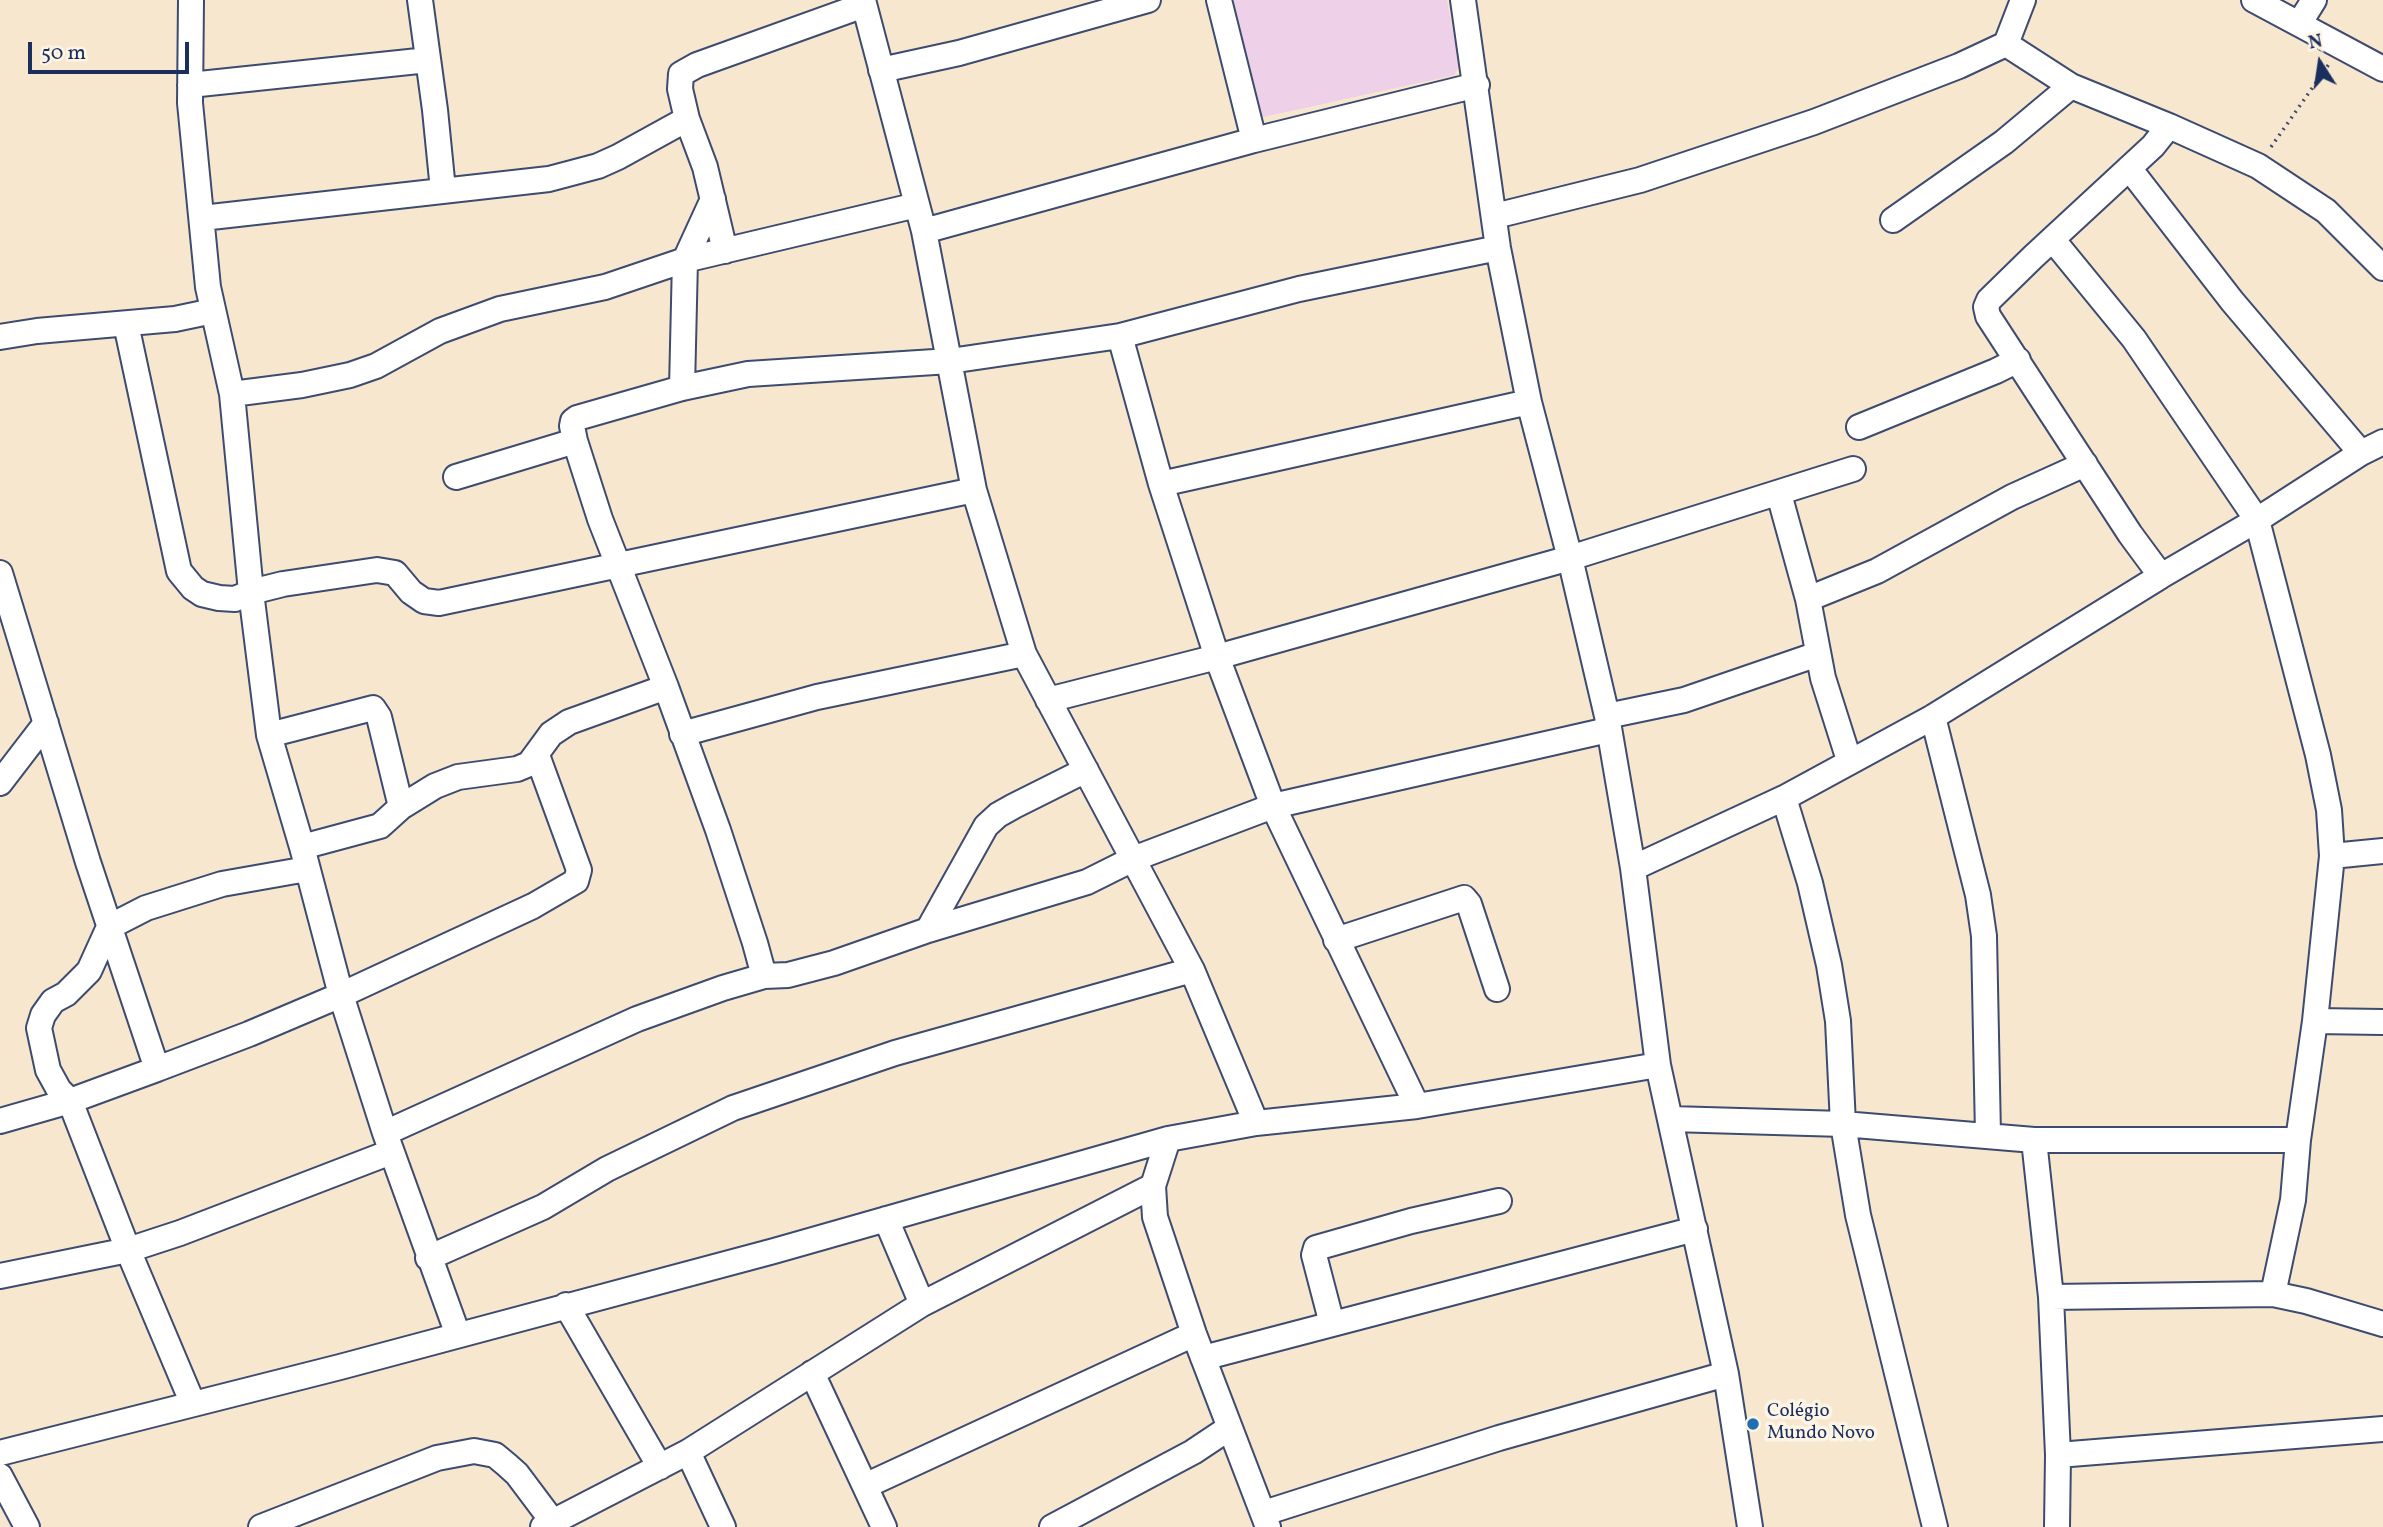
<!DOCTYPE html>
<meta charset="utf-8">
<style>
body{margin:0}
#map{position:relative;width:2383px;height:1527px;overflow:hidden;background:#f7e7cf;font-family:Vollkorn,serif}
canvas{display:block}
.north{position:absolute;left:2285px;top:28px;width:70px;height:70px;-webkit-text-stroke:5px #fcf5e5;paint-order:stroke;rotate:348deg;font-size:19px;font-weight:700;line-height:28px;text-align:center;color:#1b2f5e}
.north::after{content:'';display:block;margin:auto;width:24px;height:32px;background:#1b2f5e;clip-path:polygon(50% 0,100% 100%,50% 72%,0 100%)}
.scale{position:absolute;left:28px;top:42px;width:161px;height:32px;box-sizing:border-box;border:4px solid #1b2f5e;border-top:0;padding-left:9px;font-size:21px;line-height:24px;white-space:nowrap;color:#1b2f5e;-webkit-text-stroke:5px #fcf5e5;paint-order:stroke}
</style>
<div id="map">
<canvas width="2383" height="1527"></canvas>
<div class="north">N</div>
<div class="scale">50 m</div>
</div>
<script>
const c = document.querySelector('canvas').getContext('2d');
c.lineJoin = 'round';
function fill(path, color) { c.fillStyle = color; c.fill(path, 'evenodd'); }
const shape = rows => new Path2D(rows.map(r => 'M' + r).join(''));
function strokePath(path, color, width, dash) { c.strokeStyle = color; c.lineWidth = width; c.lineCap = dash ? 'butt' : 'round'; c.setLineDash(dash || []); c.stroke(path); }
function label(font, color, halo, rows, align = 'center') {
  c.font = font + ' Vollkorn,serif'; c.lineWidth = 7; c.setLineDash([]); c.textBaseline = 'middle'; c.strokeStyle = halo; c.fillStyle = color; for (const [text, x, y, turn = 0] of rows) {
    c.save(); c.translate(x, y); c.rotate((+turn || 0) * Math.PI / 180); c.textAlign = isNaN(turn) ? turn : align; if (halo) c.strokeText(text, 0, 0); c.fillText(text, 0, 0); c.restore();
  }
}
const built = shape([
 [1229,0,1447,0,1459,64,1455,75,1259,118]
]);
const path = shape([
 [2271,147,2329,64]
]);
const street = shape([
 [191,0,190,103,208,287,232,394,251,592,269,735,302,847,341,995,385,1133,458,1335],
 [420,0,435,110,443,190],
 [863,0,924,231,974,490,1024,654,1192,970,1256,1123],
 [1219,0,1254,140],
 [1463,0,1498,248,1529,402,1570,558,1607,716,1633,868,1658,1065,1726,1374,1750,1527],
 [2254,0,2383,69],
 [2299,24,2314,0],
 [2006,44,2023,0],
 [881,70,959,53,1148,0],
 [190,85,428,60],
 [687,119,705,167,725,251],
 [2129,168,2232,301,2361,453],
 [1495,216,1640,180,1814,122,1959,66,2006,44,2071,86,2169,126,2258,166,2326,211,2383,268],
 [202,218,549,179,598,166,618,157,687,119,680,89,681,74,697,65,864,5],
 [1893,220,2004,142,2071,86],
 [924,231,1254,140,1477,85],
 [2053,240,2134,339,2257,520,2318,755,2329,810,2332,856,2315,1021,2298,1140,2293,1200,2273,1294],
 [126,324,179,571,193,588,202,594,219,598,235,599,251,592,283,584,377,570,395,573,411,592,424,601,439,603,974,490],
 [1120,336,1161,484,1217,657,1273,806,1417,1106],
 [0,337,37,331,175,319,213,311],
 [682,388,685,260,713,199],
 [232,394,302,385,350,375,376,366,440,331,500,309,605,287,685,260,917,205],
 [1859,427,1996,371,2018,360],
 [575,441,572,426,573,421,577,418,682,388,748,374,950,361,1120,336,1299,289,1498,248],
 [456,477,575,441,600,519,666,687,718,830,755,943,764,976],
 [1161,484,1529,402],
 [1779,494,1808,599],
 [0,573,88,862,157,1069,70,1101,0,1121],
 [2161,576,2130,534,2044,402,1988,316,1986,307,1989,300,2033,257,2153,146,2169,126],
 [1048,700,1217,657,1570,558,1853,469],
 [1607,716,1684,700,1818,654],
 [1933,717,1978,895,1984,936,1988,1135],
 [682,734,817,697,1024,654],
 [269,735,373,708,379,717,401,807],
 [1849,760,1823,678,1808,599,1877,571,2012,497,2085,464],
 [0,783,46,723],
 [1784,798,1810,883,1829,965,1838,1021,1843,1124,1858,1215,1935,1527],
 [302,847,380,826,401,807,435,786,458,777,517,769,529,764,551,734,569,722,666,687],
 [2332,856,2383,851],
 [1633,868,1784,798,1933,717,2161,576,2257,520,2361,453,2383,442],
 [928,930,986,826,998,815,1014,806,1086,770],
 [1336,940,1464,898,1469,904,1497,989],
 [2315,1021,2383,1022],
 [157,1069,249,1034,341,995,533,906,576,881,579,870,537,755],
 [1671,1119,1843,1124,2034,1140,2298,1140],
 [385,1133,637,1019,723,988,764,976,788,975,834,963,928,930,1087,882,1133,859,1273,806,1608,730],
 [1168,1139,1153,1186,1155,1217,1194,1334,1268,1527],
 [2034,1140,2051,1297,2058,1455,2057,1527],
 [886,1219,922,1304],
 [428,1258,543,1207,607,1169,733,1108,895,1053,1192,970],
 [0,1276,128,1250,180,1233,391,1152],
 [2051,1297,2273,1294,2306,1301,2383,1324],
 [566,1305,660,1467],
 [1332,1324,1314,1255,1316,1248,1411,1221,1499,1201],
 [1203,1358,1695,1229],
 [812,1373,884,1527],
 [193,1404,128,1250,70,1101,59,1090,48,1070,39,1028,43,1015,53,1001,66,994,89,971,109,927,146,908,222,884,307,869],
 [688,1452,723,1527],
 [0,1453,340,1367,774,1251,1168,1139,1256,1123,1417,1106,1658,1065],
 [2058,1455,2383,1429],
 [0,1476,27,1527],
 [865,1486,1194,1334],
 [1264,1513,1499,1438,1726,1374],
 [261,1527,437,1458,474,1451,495,1455,507,1465,517,1474,553,1522],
 [543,1527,688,1452,922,1304,1153,1186],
 [1052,1527,1193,1452,1229,1428]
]);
const markers = [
 [1753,1424,7,"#1f6fb2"]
];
const poiNames = [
 ["Colégio",1767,1413],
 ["Mundo Novo",1767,1435]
];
fill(built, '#eed0e8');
strokePath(street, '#3c4b6f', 28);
strokePath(path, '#3c4b6f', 3.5, [2, 5]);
strokePath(street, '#fff', 24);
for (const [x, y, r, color] of markers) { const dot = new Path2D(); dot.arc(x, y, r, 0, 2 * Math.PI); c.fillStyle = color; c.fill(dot); strokePath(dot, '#fcf5e5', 2.5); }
label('19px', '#1b2f5e', '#fcf5e5', poiNames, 'left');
</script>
